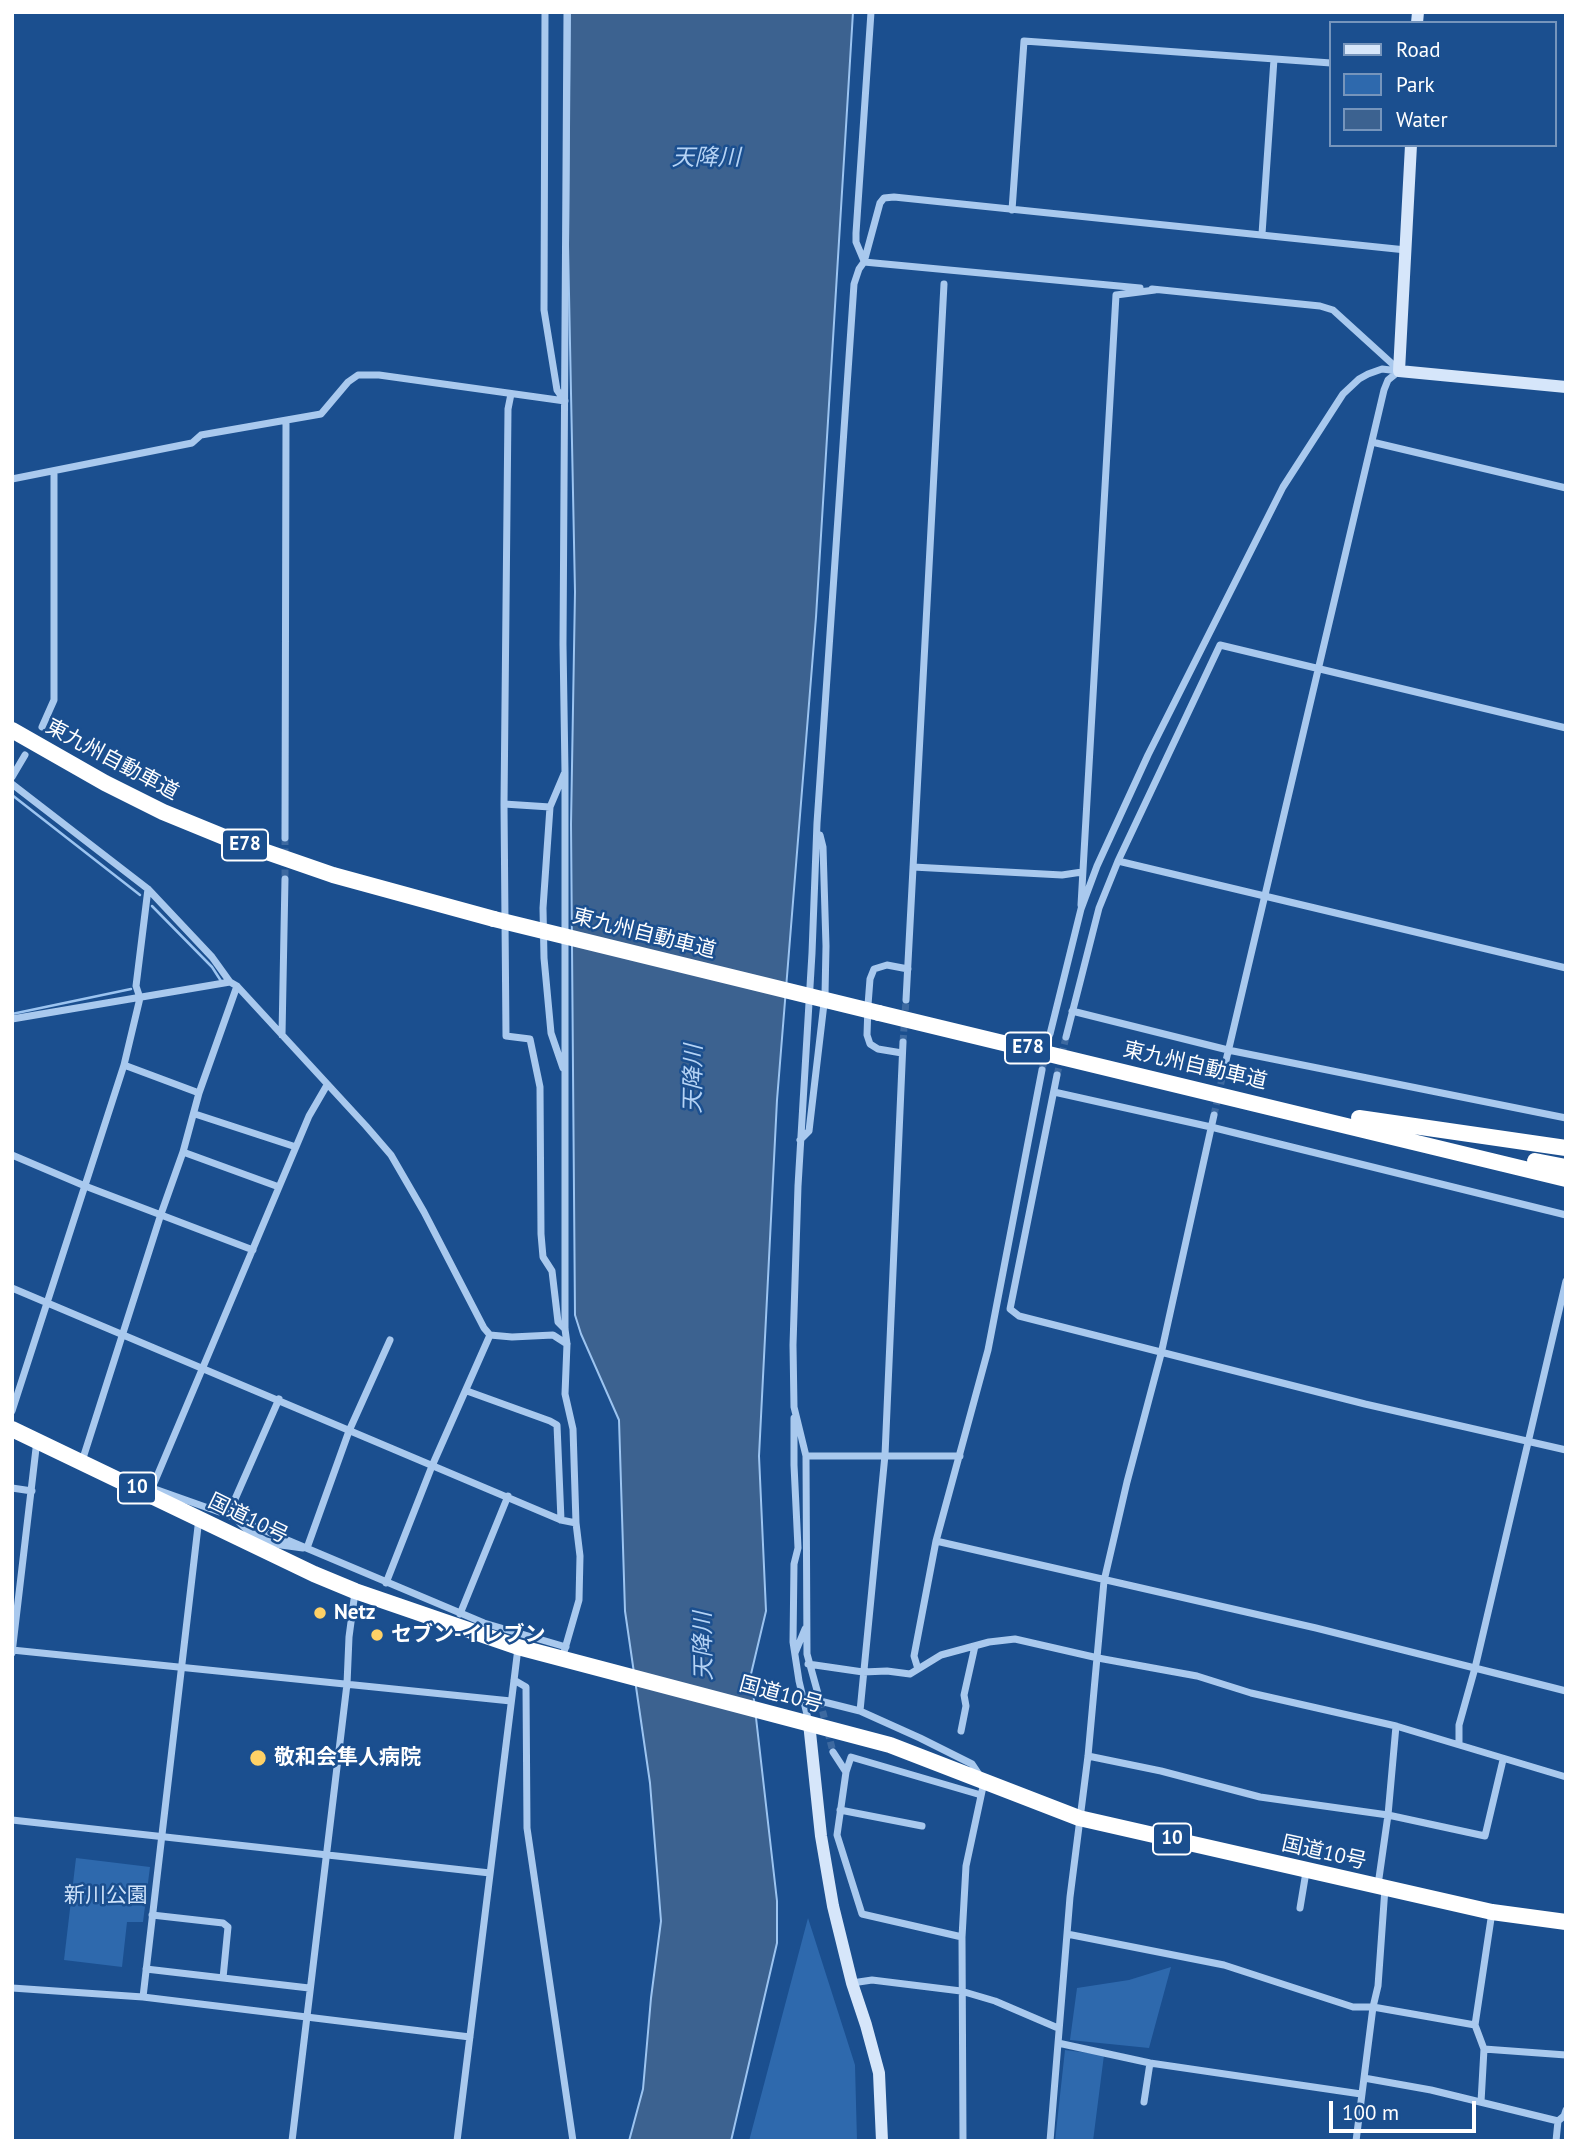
<!DOCTYPE html>
<meta charset="utf-8">
<style>
body{margin:0}
#map{position:relative;width:1578px;height:2153px;overflow:hidden;background:#1b4f8f;font-family:"PT Sans",sans-serif}
canvas{display:block}
.frame{position:absolute;inset:0;border:14px solid #fff;pointer-events:none}
.legend{position:absolute;left:1329px;top:21px;width:228px;height:126px;box-sizing:border-box;background:#1b4f8f;border:2px solid #7695bc;margin:0;padding:9px 12px;list-style:none;font-size:21px;color:#fff}
.legend li{display:flex;align-items:center;gap:14px;height:35px}
.legend b{width:35px;border:2px solid #7695bc}
.scale{position:absolute;left:1329px;top:2101px;width:147px;height:32px;box-sizing:border-box;border:4px solid #fff;border-top:0;padding-left:9px;font-size:21px;line-height:24px;white-space:nowrap;color:#fff;-webkit-text-stroke:5px #1b4f8f;paint-order:stroke}
</style>
<div id="map">
<canvas width="1578" height="2153"></canvas>
<div class="frame"></div>
<ul class="legend">
<li><b style="height:9px;background:#d6e6fa"></b>Road</li>
<li><b style="height:19px;background:#2e69ad"></b>Park</li>
<li><b style="height:19px;background:#3c6290"></b>Water</li>
</ul>
<div class="scale">100 m</div>
</div>
<script>
const c = document.querySelector('canvas').getContext('2d');
c.lineJoin = 'round';
function fill(path, color) { c.fillStyle = color; c.fill(path, 'evenodd'); }
const shape = rows => new Path2D(rows.map(r => 'M' + r).join(''));
function strokePath(path, color, width, dash) { c.strokeStyle = color; c.lineWidth = width; c.lineCap = dash ? 'butt' : 'round'; c.setLineDash(dash || []); c.stroke(path); }
function label(font, color, halo, rows, align = 'center') {
  c.font = font + ' "PT Sans","Noto Sans JP",sans-serif'; c.lineWidth = 5; c.setLineDash([]); c.textBaseline = 'middle'; c.strokeStyle = halo; c.fillStyle = color; for (const [text, x, y, turn = 0] of rows) {
    c.save(); c.translate(x, y); c.rotate((+turn || 0) * Math.PI / 180); c.textAlign = isNaN(turn) ? turn : align; if (halo) c.strokeText(text, 0, 0); c.fillText(text, 0, 0); c.restore();
  }
}
const green = shape([
 [76,1858,150,1867,143,1922,127,1922,122,1967,64,1960],
 [808,1918,855,2065,857,2141,749,2141],
 [1171,1967,1149,2048,1070,2040,1077,1988,1129,1980],
 [1065,2050,1104,2055,1093,2141,1055,2141]
]);
const water = shape([
 [570,12,853,12,816,617,777,1100,759,1456,766,1611,751,1674,777,1901,777,1943,731,2141,629,2141,643,2089,651,1998,661,1921,650,1783,625,1611,619,1420,581,1334,575,1315,571,824,575,592,568,244,570,12]
]);
const stream = shape([
 [12,795,140,895],
 [152,906,212,967,221,981],
 [12,1014,131,989]
]);
const streetTunnel = shape([
 [285,838,285,879],
 [903,1042,906,1000],
 [1042,1070,1050,1034],
 [1057,1075,1066,1037],
 [1214,1115,1224,1069],
 [820,1701,833,1752]
]);
const street = shape([
 [545,12,544,310,557,390,564,400],
 [1012,210,1024,41,1331,63],
 [1262,234,1274,59],
 [864,261,856,242,856,233,871,12],
 [864,262,1140,288],
 [1152,289,1320,306,1333,310,1399,370],
 [511,394,508,409,504,804,506,1036,530,1039,540,1087,541,1234,543,1257,552,1271,558,1322,565,1329],
 [1372,442,1566,488],
 [12,479,192,443,201,435,321,414,348,382,358,375,379,375,565,401],
 [42,727,54,700,54,471],
 [12,777,25,755],
 [12,784,148,889,212,957,230,982,237,986,366,1126,391,1155,424,1212,484,1328,490,1335,512,1337,553,1335,567,1344],
 [504,804,550,807],
 [285,838,286,421],
 [1118,861,1566,968],
 [913,867,1062,875,1082,872],
 [1081,905,1116,295,1155,290],
 [906,1000,944,284],
 [1072,1011,1228,1050,1566,1118],
 [12,1019,230,982],
 [1050,1034,1081,909,1097,866,1148,755,1283,487,1343,394,1359,379,1368,374,1382,369,1399,371],
 [282,1035,285,879],
 [1066,1037,1099,908,1118,861,1220,645,1566,728],
 [902,1053,878,1049,870,1044,867,1035,868,1005,870,979,874,969,887,965,908,969],
 [124,1065,199,1093],
 [563,1068,551,1033,544,958,543,908,550,807,564,774],
 [1224,1069,1384,390,1388,380,1399,371],
 [1057,1075,1010,1309,1019,1316,1365,1404,1566,1450],
 [1054,1092,1211,1127,1566,1215],
 [195,1114,296,1147],
 [800,1140,809,1131,825,995,826,946,823,847,820,835],
 [183,1152,279,1187],
 [12,1155,85,1186,253,1250],
 [12,1288,561,1520,576,1523],
 [467,1391,550,1421,557,1425,561,1520],
 [12,1411,124,1065,140,998,136,986,148,889],
 [794,1418,794,1465,798,1548,794,1564,793,1642,799,1681,809,1723],
 [84,1455,161,1214,183,1152,199,1093,237,986],
 [806,1456,960,1456],
 [149,1487,228,1515,484,1623,566,1647],
 [12,1488,32,1491],
 [152,1488,309,1116,327,1085],
 [228,1515,279,1399],
 [238,1521,248,1531,266,1541,281,1545,303,1548],
 [936,1541,1316,1628,1566,1691],
 [307,1548,349,1431,390,1340],
 [386,1583,432,1466,490,1335],
 [460,1614,508,1496],
 [12,1650,511,1701],
 [12,1653,37,1440],
 [795,1653,805,1629],
 [562,1659,579,1600,580,1556,576,1523,573,1429,565,1394,567,1344,565,1329,565,772,563,644,567,12],
 [808,1664,863,1672,887,1671,910,1674,941,1655,989,1642,1015,1639,1098,1658,1197,1676,1251,1693,1396,1726,1566,1777],
 [918,1669,914,1656,936,1541,988,1350,1042,1070],
 [514,1680,526,1687,527,1828,573,2141],
 [860,1711,885,1455,903,1042],
 [961,1731,966,1706,964,1695,975,1646],
 [1459,1744,1459,1725,1475,1668,1566,1281],
 [833,1752,846,1772,837,1835,862,1914,962,1937],
 [1088,1756,1161,1771,1260,1797,1388,1815,1485,1836,1503,1760],
 [846,1772,851,1757,981,1795],
 [840,1810,922,1826],
 [12,1820,490,1873],
 [1378,1885,1388,1815,1396,1726],
 [1300,1908,1306,1872],
 [152,1915,223,1923,228,1927,223,1978],
 [1067,1934,1224,1965,1353,2007,1373,2007,1475,2025,1484,2049,1566,2055],
 [146,1969,309,1988],
 [852,1983,872,1980,961,1991,995,2001,1058,2028],
 [12,1988,143,1997,470,2037],
 [143,1997,199,1518],
 [1475,2025,1492,1912],
 [1058,2043,1150,2063,1361,2094],
 [1364,2078,1431,2090,1558,2121],
 [1144,2102,1150,2063],
 [1481,2102,1484,2049],
 [292,2141,347,1684,349,1637,355,1592],
 [457,2141,518,1648],
 [963,2141,962,1937,966,1866,984,1782,972,1764,920,1738,860,1711,820,1701,807,1654,806,1456,794,1407,793,1345,798,1186,812,953,817,823,854,284,859,269,864,262,880,203,884,198,894,197,1406,250],
 [1050,2141,1070,1897,1088,1756,1104,1581,1127,1482,1161,1354,1214,1115],
 [1356,2141,1373,2007,1378,1986,1385,1888],
 [1556,2141,1558,2121,1564,2116,1566,2110]
]);
const secondary = shape([
 [1417,23,1418,12],
 [1411,145,1399,371,1566,387],
 [809,1723,821,1836,833,1906,852,1983,866,2025,879,2073,882,2141]
]);
const highway = shape([
 [12,730,105,783,163,812,229,839,333,875,494,919],
 [879,1013,1566,1179],
 [1359,1118,1566,1148],
 [1535,1161,1566,1167],
 [12,1429,314,1574,355,1591,518,1647,890,1745,1079,1818,1492,1912,1566,1922]
]);
const highwayBridge = shape([
 [494,919,879,1013]
]);
const markers = [
 [320,1613,7,"#ffd166"],
 [377,1635,7,"#ffd166"],
 [258,1758,9,"#ffd166"]
];
const shields = [
 [245,845,46],
 [1028,1048,46],
 [137,1488,38],
 [1172,1839,38]
];
const shieldNames = [
 ["E78",245,845],
 ["E78",1028,1048],
 ["10",137,1488],
 ["10",1172,1839]
];
const streetNames = [
 ["東九州自動車道",112,760,28],
 ["東九州自動車道",644,934,14],
 ["東九州自動車道",1195,1066,13],
 ["国道10号",248,1519,26],
 ["国道10号",781,1695,15],
 ["国道10号",1324,1853,13]
];
const poiNames = [
 ["Netz",334,1613],
 ["セブン-イレブン",391,1635],
 ["敬和会隼人病院",274,1758]
];
const parkNames = [
 ["新川公園",106,1896]
];
const waterNames = [
 ["天降川",706,158],
 ["天降川",694,1079,-89],
 ["天降川",704,1646,-91]
];
fill(green, '#2e69ad');
fill(water, '#3c6290');
strokePath(water, '#9cc4f0', 2);
strokePath(stream, '#9cc4f0', 2.5);
strokePath(streetTunnel, '#3d69a0', 7, [7, 3.5]);
strokePath(street, '#a9c9ee', 7);
strokePath(secondary, '#d6e6fa', 12);
strokePath(highway, '#fff', 16);
strokePath(highwayBridge, '#fff', 16);
for (const [x, y, r, color] of markers) { const dot = new Path2D(); dot.arc(x, y, r, 0, 2 * Math.PI); c.fillStyle = color; c.fill(dot); strokePath(dot, '#1b4f8f', 2.5); }
for (const [x, y, w] of shields) { const box = new Path2D(); box.roundRect(x - w / 2, y - 15.5, w, 31, 5); c.fillStyle = '#1b4f8f'; c.fill(box); strokePath(box, '#fff', 2); }
label('bold 19px', '#fff', null, shieldNames);
label('21px', '#fff', '#1b4f8f', streetNames);
label('bold 21px', '#fff', '#1b4f8f', poiNames, 'left');
label('21px', '#cfe3fa', '#1b4f8f', parkNames);
label('italic 23px', '#b5d3f5', '#1b4f8f', waterNames);
</script>
